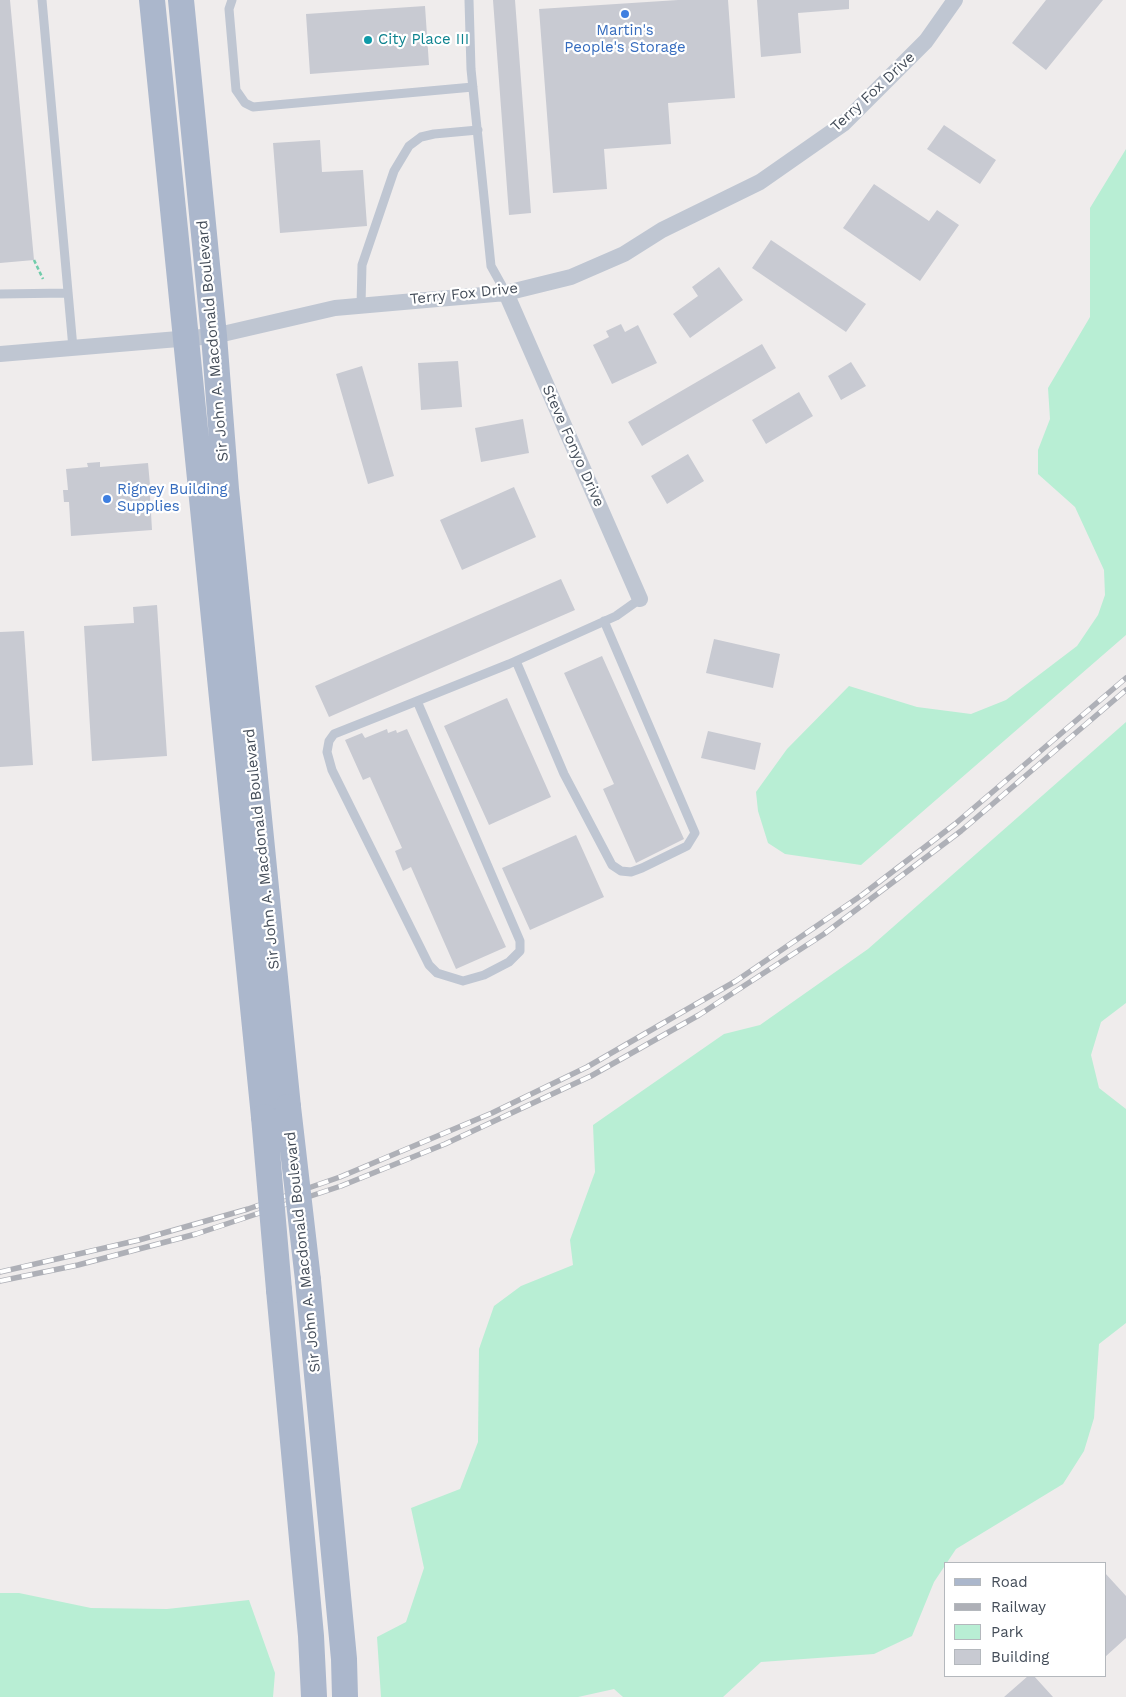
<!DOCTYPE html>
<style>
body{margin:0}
#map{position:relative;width:1126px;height:1697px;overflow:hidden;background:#efecec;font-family:"Work Sans",sans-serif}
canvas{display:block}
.legend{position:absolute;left:944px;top:1562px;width:162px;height:115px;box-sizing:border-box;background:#fff;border:1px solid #b4b8bd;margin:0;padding:6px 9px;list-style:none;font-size:15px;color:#444d59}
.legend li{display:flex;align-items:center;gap:10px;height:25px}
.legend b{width:25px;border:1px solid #b4b8bd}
</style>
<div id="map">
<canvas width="1126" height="1697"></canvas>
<ul class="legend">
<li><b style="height:6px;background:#abb7cc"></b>Road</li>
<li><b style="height:6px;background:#aeb0b7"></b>Railway</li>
<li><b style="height:14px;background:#b8eed4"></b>Park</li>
<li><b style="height:14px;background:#c8cad2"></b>Building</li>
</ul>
</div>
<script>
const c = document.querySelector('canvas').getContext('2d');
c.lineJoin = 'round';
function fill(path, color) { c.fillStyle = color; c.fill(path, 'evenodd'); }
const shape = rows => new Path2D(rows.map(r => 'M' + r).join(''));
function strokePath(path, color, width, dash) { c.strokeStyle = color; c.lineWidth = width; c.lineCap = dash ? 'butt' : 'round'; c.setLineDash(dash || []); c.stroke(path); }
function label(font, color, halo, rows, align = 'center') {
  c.font = font + ' "Work Sans",sans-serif'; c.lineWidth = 4.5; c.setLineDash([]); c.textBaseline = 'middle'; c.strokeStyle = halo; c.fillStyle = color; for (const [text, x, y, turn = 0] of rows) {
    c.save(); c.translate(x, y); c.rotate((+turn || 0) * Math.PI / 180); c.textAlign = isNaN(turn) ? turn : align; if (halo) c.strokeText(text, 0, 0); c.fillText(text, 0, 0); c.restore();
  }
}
const green = shape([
 [1126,149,1126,635,861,865,785,854,768,843,758,811,756,792,787,749,849,686,917,707,971,714,1006,700,1077,646,1098,615,1105,595,1104,570,1075,507,1038,474,1038,450,1050,419,1048,388,1090,317,1090,208],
 [1126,722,1126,1003,1101,1022,1091,1055,1099,1088,1126,1109,1126,1323,1099,1344,1094,1418,1084,1451,1063,1484,956,1549,934,1582,912,1636,874,1654,761,1662,723,1697,623,1697,614,1689,578,1697,381,1697,377,1637,406,1622,424,1568,411,1508,460,1489,478,1442,479,1349,494,1306,521,1286,573,1265,570,1240,595,1172,593,1125,724,1034,760,1025,868,949],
 [0,1593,19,1593,91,1608,167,1609,249,1600,275,1673,273,1697,0,1697]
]);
const building = shape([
 [0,0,10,0,34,260,0,263],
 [493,0,515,0,531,213,509,215],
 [678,0,728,0,735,98,668,103,671,144,604,149,607,189,553,193,539,9],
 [757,0,849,0,849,9,798,13,801,53,761,57],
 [1046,0,1103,0,1046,70,1012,43],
 [425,6,429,65,310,74,306,14],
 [944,125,996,160,980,184,927,149],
 [320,140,322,172,363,170,367,226,280,233,273,143],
 [874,184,929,221,937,210,959,225,920,281,843,228],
 [771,240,866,304,846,332,752,268],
 [719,267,743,300,690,338,673,314,698,296,692,287],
 [621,324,625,332,638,325,657,363,612,384,593,345,609,337,606,331],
 [762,344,776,368,642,446,628,422],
 [458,361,462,407,421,410,418,363],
 [851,362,866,386,841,400,828,376],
 [362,366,394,476,368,484,336,374],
 [799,392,813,416,766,444,752,420],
 [523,419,529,453,481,462,475,428],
 [688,454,704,481,667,504,651,476],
 [100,462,100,467,148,463,150,485,153,485,153,496,150,496,152,530,71,536,69,502,64,502,63,490,68,490,66,469,88,467,87,463],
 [514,487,536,537,462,570,440,520],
 [561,579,575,610,329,717,315,686],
 [157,605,167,756,92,761,84,626,134,623,133,607],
 [24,631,33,765,0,767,0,632],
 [714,639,780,654,773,688,706,673],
 [602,656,684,839,636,863,603,789,614,784,564,673],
 [507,698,551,797,489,825,444,726],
 [387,729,388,733,396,730,397,733,407,729,506,947,456,969,411,867,403,871,395,851,402,848,370,777,363,780,345,740,362,733,365,738],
 [708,731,761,743,755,770,701,758],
 [576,835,604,897,530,930,502,868],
 [1105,1573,1126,1596,1126,1638,1105,1657],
 [1028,1676,1034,1676,1053,1697,1004,1697]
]);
const path = shape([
 [34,260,43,279]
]);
const service = shape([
 [42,0,73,348],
 [232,0,229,9,236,90,245,103,253,107,473,87],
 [469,0,471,69,491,266,506,293],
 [0,294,67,293],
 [361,305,362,265,394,171,409,146,421,137,434,134,478,130],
 [516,661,564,774,612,865,621,871,631,872,642,868,687,846,695,833,604,621],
 [417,701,520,941,520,951,509,962,484,975,463,981,437,973,429,965,332,770,327,752,329,741,334,734,382,715,417,701,509,664,616,616,640,599]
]);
const minor = shape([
 [506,293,640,599],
 [0,354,214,336,335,308,506,293,571,277,624,254,662,230,760,182,843,124,926,41,955,0]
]);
const primary = shape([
 [152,0,264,1117],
 [181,0,214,336,226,489,288,1107],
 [308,1280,344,1659,345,1697],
 [279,1290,311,1636,314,1697]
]);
const rail = shape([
 [0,1272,139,1240,248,1209,340,1177,492,1113,587,1067,736,981,862,895,955,824,1126,678],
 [0,1281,78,1265,196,1234,341,1186,445,1144,591,1076,699,1015,824,934,961,831,1126,690]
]);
const primaryBridge = shape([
 [288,1107,308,1280],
 [264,1117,279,1290]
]);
const markers = [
 [625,14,5,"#3f7fe0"],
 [368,40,5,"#0f9aa8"],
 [107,499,5,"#3f7fe0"]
];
const shopNames = [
 ["Martin's",625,31],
 ["People's Storage",625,48],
 ["Rigney Building",117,490,"left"],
 ["Supplies",117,507,"left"]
];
const cultureNames = [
 ["City Place III",378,40]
];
const streetNames = [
 ["Terry Fox Drive",873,92,-43],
 ["Terry Fox Drive",464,294,-6],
 ["Sir John A. Macdonald Boulevard",213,341,-95],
 ["Steve Fonyo Drive",573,446,66],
 ["Sir John A. Macdonald Boulevard",262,849,-96],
 ["Sir John A. Macdonald Boulevard",303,1252,-96]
];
fill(green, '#b8eed4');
fill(building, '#c8cad2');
strokePath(path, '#70ccaa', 2.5, [4, 2.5]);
strokePath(service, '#bfc6d2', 9);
strokePath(minor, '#bfc6d2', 16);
strokePath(primary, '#abb7cc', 26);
strokePath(rail, '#aeb0b7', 5.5);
strokePath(rail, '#fff', 4, [11]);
strokePath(primaryBridge, '#abb7cc', 26);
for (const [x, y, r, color] of markers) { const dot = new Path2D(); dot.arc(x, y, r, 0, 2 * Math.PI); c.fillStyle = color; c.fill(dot); strokePath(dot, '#fff', 2); }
label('15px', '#366cbe', '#fff', shopNames);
label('15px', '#0d838f', '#fff', cultureNames, 'left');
label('15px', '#444d59', '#fff', streetNames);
</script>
